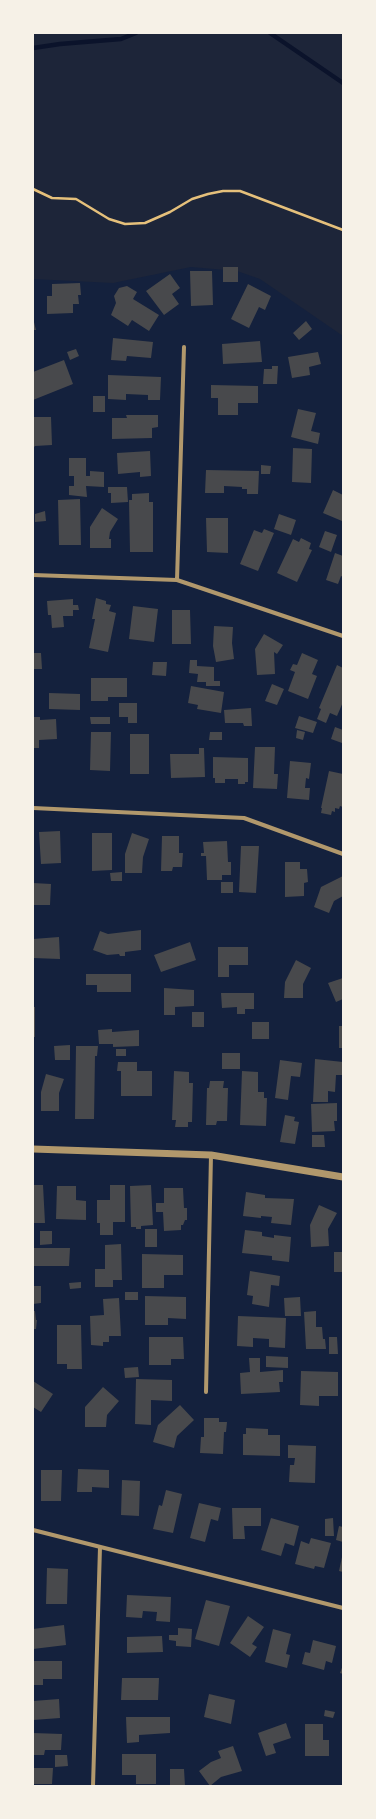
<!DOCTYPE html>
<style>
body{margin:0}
#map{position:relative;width:376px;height:1819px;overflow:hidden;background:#14213d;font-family:Signika,sans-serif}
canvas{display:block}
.frame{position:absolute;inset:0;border:34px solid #f6f1e7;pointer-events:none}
</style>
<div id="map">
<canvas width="376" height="1819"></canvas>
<div class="frame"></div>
</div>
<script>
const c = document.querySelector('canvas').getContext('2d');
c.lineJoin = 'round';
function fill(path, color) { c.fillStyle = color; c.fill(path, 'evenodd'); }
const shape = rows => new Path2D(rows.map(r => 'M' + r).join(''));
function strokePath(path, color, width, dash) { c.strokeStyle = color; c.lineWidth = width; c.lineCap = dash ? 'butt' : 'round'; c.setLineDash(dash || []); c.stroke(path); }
const green = shape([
 [33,33,343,33,343,336,260,279,237,271,191,267,113,283,33,279]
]);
const stream = shape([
 [270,33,343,83],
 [33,48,60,44,121,39,136,33]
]);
const building = shape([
 [223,267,238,267,238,282,223,282],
 [190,271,212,271,213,305,191,306],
 [170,274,180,288,172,294,179,304,164,315,146,291],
 [80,283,81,295,78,295,79,304,73,304,73,313,47,314,47,296,52,296,52,284],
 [248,284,271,296,265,310,259,307,249,328,231,319],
 [127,286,137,292,133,299,159,315,149,331,132,320,128,326,111,315,116,303,114,296,119,288],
 [33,318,36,330,33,330],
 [306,321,312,329,299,340,293,333],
 [113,338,153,342,151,358,127,356,126,361,111,360],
 [260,341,262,362,223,364,222,344],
 [76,349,79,356,70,360,67,352],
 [318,352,321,364,309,367,310,375,292,378,288,357],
 [64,360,73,384,33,400,33,372],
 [272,366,278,366,277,384,263,384,264,369,272,369],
 [108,375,161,377,160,400,148,400,148,395,126,394,126,400,108,399],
 [211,385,258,386,258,403,238,403,238,415,218,415,218,398,211,398],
 [93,396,105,396,105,412,93,412],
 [298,409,316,413,311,431,320,433,318,444,291,437],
 [126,415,158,415,158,427,152,428,152,438,112,439,112,418,127,418],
 [33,417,51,417,52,445,35,446,33,448],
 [293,448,312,449,311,483,292,482],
 [150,451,151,476,140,477,140,472,118,474,117,453],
 [69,458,86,458,86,476,90,476,90,471,104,472,104,487,86,486,87,497,69,495,69,486,74,486,74,476,69,476],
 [261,465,271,466,270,474,261,474],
 [206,470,259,471,258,494,247,494,247,489,242,489,242,487,224,486,224,493,205,493],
 [108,487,127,487,128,502,111,503,111,493,108,493],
 [333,490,343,495,342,521,323,513],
 [149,493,149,502,153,502,153,552,130,552,129,500,132,500,132,494],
 [80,499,81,545,59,545,58,500],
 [102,508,118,519,110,532,109,539,111,539,111,548,90,548,90,527],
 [45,511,46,521,35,522,35,514],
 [279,514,296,520,291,535,274,529],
 [206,518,228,518,228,553,207,552],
 [264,529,274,533,258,571,240,564,254,530,262,533],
 [325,531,337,535,331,552,319,547],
 [301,538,311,543,309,549,312,550,297,582,277,573,293,539,299,542],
 [335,553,343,556,343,577,341,576,338,584,326,580],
 [96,598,106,601,106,604,111,605,109,611,116,613,108,652,89,648,95,619,92,619],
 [73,599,73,605,78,605,79,610,73,610,73,616,63,616,64,627,52,628,51,615,48,615,47,601],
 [133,606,158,609,154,642,129,639],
 [172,610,190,610,191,644,172,644],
 [214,626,233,627,232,643,234,659,216,662,213,646],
 [264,634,283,645,277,654,274,652,275,674,257,675,255,649],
 [33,653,41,653,42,669,33,669],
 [302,653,318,660,312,674,317,676,308,699,288,691,295,672,290,670,293,664,297,665],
 [190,660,197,660,197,666,214,667,214,681,220,681,220,686,206,686,206,682,197,682,198,674,189,673],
 [153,662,167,662,166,676,152,675],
 [337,665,343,668,343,702,337,716,330,713,326,723,317,719,321,709,319,708],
 [91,678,127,678,127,697,108,697,108,701,91,701],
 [272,684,284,689,277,705,265,701],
 [191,686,224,692,221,713,197,709,198,705,188,703],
 [49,693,80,694,80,710,49,709],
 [119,703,137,703,137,723,128,723,128,717,119,717],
 [251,708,252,726,244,726,243,723,225,723,224,710],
 [299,716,317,722,313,733,295,728],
 [34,717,40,717,40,720,56,719,57,739,39,740,39,748,33,748],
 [90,717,110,717,110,724,91,724],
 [335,727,343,730,342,743,331,739],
 [297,730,305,732,303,740,296,738],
 [91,732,111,732,110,771,90,770],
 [210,732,222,732,222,740,209,740],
 [130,734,149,734,149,774,130,774],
 [255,747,275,747,274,774,278,774,277,789,253,788],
 [199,748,204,748,205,777,171,778,170,754,199,754],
 [213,757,248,758,248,782,245,782,245,784,238,784,238,779,225,779,225,783,215,783,215,778,213,778],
 [290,761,311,763,309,779,306,778,305,788,310,788,309,800,287,798],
 [329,771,343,774,343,807,340,806,339,809,335,808,335,812,332,811,331,815,321,813,322,808,321,808],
 [60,831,61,863,41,864,39,832],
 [92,833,112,833,112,870,92,871],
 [132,833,149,839,143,857,142,873,125,873,125,854],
 [162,836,179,836,179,853,183,853,182,867,173,867,172,871,161,871],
 [227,841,228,862,231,862,231,875,222,875,222,880,207,880,206,856,201,856,201,853,204,853,203,842],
 [241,846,259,846,256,893,239,892],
 [285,862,300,862,300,869,307,869,308,882,304,883,304,896,285,897],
 [122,872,122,881,111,881,110,873],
 [343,876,343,896,334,901,329,913,314,907,321,887],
 [221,882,233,882,233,893,221,893],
 [33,883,51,884,50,905,33,905],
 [141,930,141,950,125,952,125,956,120,956,119,954,107,955,93,950,100,931,108,934],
 [59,937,60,959,33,958,33,939],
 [190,942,196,960,161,972,154,955],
 [218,947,248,947,248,965,229,965,229,977,218,977],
 [296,960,311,968,303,984,303,998,284,998,285,982],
 [86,974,131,974,131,992,97,992,97,985,86,985],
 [343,978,343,999,336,1002,328,983],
 [164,988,194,990,194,1006,175,1007,175,1015,164,1015],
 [221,993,254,993,254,1009,245,1009,245,1014,237,1014,237,1007,222,1008],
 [33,1007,35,1007,35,1037,33,1037],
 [192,1012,204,1012,204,1027,192,1027],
 [252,1022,269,1022,269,1039,252,1039],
 [339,1026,343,1026,343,1048,339,1048],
 [112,1029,112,1032,139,1030,139,1046,113,1047,113,1044,99,1044,98,1030],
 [70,1045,70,1060,55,1060,54,1046],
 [76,1046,98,1046,97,1056,95,1056,94,1119,75,1119],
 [116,1049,126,1049,126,1056,116,1056],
 [222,1053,240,1053,240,1069,222,1069],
 [315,1059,343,1062,343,1075,336,1075,335,1092,328,1091,328,1102,313,1102],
 [280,1060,302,1063,300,1077,291,1076,288,1100,275,1098],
 [118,1062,137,1062,137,1071,152,1071,152,1096,121,1096,121,1071,117,1071],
 [174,1071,189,1072,189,1083,193,1083,192,1122,188,1122,188,1127,175,1127,176,1120,172,1120],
 [242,1071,258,1072,258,1092,264,1092,264,1098,267,1098,266,1126,240,1125],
 [46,1074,64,1079,59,1093,59,1111,41,1111,41,1092],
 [210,1081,224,1081,223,1088,228,1088,227,1121,217,1121,216,1125,206,1125,207,1088,209,1088],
 [337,1103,337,1121,334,1121,335,1131,312,1132,311,1104],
 [285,1115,295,1117,294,1121,299,1122,295,1144,280,1142],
 [312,1135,324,1135,325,1147,312,1147],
 [33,1185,43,1185,45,1223,33,1223],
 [110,1185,125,1185,125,1222,113,1222,113,1235,100,1235,100,1223,97,1223,97,1200,110,1200],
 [151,1185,153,1225,141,1226,141,1229,136,1229,136,1227,131,1227,130,1186],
 [57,1186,76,1186,76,1200,86,1201,86,1220,56,1219],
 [164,1188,183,1188,184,1208,187,1208,187,1220,185,1220,183,1225,181,1225,181,1230,164,1231,163,1212,156,1212,156,1203,164,1203],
 [246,1192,265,1195,265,1198,294,1199,291,1225,271,1223,272,1217,261,1216,261,1218,243,1216],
 [319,1205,337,1213,328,1229,329,1246,311,1247,310,1225],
 [145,1229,157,1229,157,1247,145,1247],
 [245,1230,262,1232,262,1236,274,1238,274,1235,291,1237,289,1262,272,1260,272,1256,242,1253],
 [40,1231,52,1231,52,1244,40,1245],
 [121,1244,122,1280,113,1280,113,1287,95,1287,95,1269,105,1269,105,1245],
 [33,1248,70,1248,69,1266,33,1266],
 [334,1252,342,1252,343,1272,334,1272],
 [142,1254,183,1255,183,1275,164,1275,164,1288,142,1288],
 [250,1271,280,1276,279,1286,271,1285,269,1307,252,1304,253,1296,247,1295],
 [81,1282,81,1288,70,1289,69,1283],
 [33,1286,41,1286,41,1303,33,1304],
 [125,1292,138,1292,138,1300,125,1300],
 [145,1296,186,1297,186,1319,168,1318,168,1325,145,1325],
 [300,1297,301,1316,285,1316,284,1298],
 [119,1298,121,1336,109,1336,109,1342,103,1342,103,1346,91,1345,90,1316,104,1315,103,1299],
 [33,1311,35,1311,36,1320,37,1320,36,1329,33,1329],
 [316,1311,316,1327,322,1327,323,1339,325,1339,326,1349,306,1349,304,1312],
 [238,1316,286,1318,285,1348,269,1347,269,1339,253,1338,253,1347,237,1346],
 [57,1325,81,1325,82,1369,67,1369,67,1364,57,1364],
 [149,1337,183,1337,184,1359,171,1359,171,1365,149,1365],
 [329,1337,337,1337,338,1354,329,1354],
 [266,1356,288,1357,288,1368,266,1367],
 [249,1358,260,1358,260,1372,283,1370,283,1382,279,1382,280,1392,241,1394,240,1373,250,1372],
 [138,1367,139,1377,125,1378,124,1368],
 [301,1371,338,1372,338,1396,319,1396,319,1406,300,1405],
 [136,1379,172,1380,172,1401,151,1400,151,1425,135,1424],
 [33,1381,53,1394,41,1412,33,1407],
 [103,1387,119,1401,107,1415,106,1427,85,1427,85,1407],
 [180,1405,194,1420,177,1436,174,1448,153,1442,158,1425],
 [204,1418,219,1418,219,1422,227,1422,226,1432,224,1432,223,1454,200,1453,201,1437,204,1437],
 [246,1428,268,1429,268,1435,280,1435,280,1456,243,1455,243,1434,246,1434],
 [288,1445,316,1446,315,1483,289,1482,290,1465,294,1465,295,1458,288,1458],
 [78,1469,109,1470,109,1488,92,1487,92,1492,77,1492],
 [41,1470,62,1470,61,1501,41,1501],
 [122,1480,140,1481,139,1516,121,1515],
 [166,1490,182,1494,173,1533,153,1529,159,1505,162,1506],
 [199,1503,221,1508,218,1521,211,1519,205,1542,190,1538],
 [232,1508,261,1508,261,1526,244,1526,245,1539,233,1539],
 [271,1518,299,1526,294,1546,285,1543,281,1556,261,1550],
 [333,1518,334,1536,325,1536,325,1519],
 [339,1526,343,1527,343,1542,336,1540],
 [311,1538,331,1543,324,1568,315,1566,314,1569,295,1564,301,1541,309,1544],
 [342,1557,343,1557,343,1572,339,1571],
 [47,1568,68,1569,67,1604,46,1604],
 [127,1595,171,1597,170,1622,156,1621,157,1612,143,1611,142,1618,126,1617],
 [206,1600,230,1606,219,1646,195,1639],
 [248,1616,264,1627,252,1644,257,1647,250,1657,230,1643],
 [64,1625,66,1645,33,1649,33,1629],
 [178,1628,192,1629,191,1647,176,1646,176,1641,169,1640,169,1635,178,1635],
 [273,1629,291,1634,286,1654,290,1655,287,1668,265,1662],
 [162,1636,163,1652,127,1653,127,1637],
 [313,1640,336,1646,332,1663,326,1661,324,1670,302,1664,305,1652,310,1653],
 [33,1661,62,1661,62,1679,43,1679,43,1685,33,1685],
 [343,1665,343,1674,340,1673],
 [122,1678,159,1678,158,1700,121,1700],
 [209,1694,235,1700,231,1724,204,1717],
 [59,1699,60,1718,33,1720,33,1701],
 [325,1710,335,1712,333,1718,324,1716],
 [126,1717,170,1717,170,1733,139,1735,139,1742,127,1743],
 [286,1723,291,1738,273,1744,276,1753,266,1756,258,1733],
 [305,1724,323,1724,323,1740,329,1740,329,1756,305,1756],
 [33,1733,62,1734,61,1750,45,1750,44,1755,33,1755],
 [233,1746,242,1771,221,1777,210,1786,199,1771,211,1762,221,1758,218,1751],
 [122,1754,156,1754,156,1784,136,1784,136,1775,122,1775],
 [55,1755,67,1755,68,1766,55,1767],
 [33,1768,53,1768,52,1784,33,1784],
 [170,1769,184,1769,185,1786,170,1786]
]);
const path = shape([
 [33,189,52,198,76,199,109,219,125,224,145,223,170,212,192,199,208,194,223,191,240,191,343,230]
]);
const minor = shape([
 [33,575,177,580,343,636],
 [177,580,184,347],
 [33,808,244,818,343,854],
 [206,1392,211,1155],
 [33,1530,343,1608],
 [93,1786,100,1547]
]);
const tertiary = shape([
 [33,1149,211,1155,343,1177]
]);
fill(green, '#1d2539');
strokePath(stream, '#0b132b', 4.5);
fill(building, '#48494c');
strokePath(path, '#e5c07b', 2.5);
strokePath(minor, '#b1986c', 4);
strokePath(tertiary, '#b1986c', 7);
</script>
